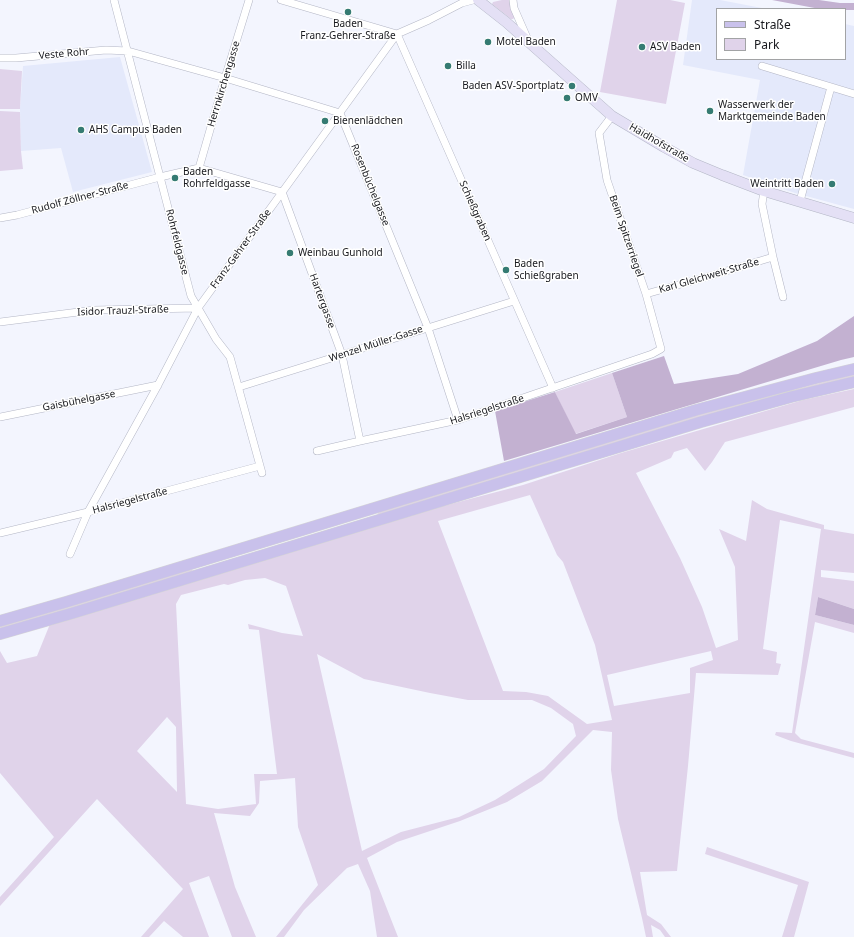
<!DOCTYPE html>
<meta charset="utf-8">
<style>
body{margin:0}
#map{position:relative;width:854px;height:937px;overflow:hidden;background:#f3f5fe;font-family:"Noto Sans",sans-serif}
canvas{display:block}
.legend{position:absolute;left:716px;top:8px;width:130px;height:52px;box-sizing:border-box;background:#fff;border:1px solid #a2a3a5;margin:0;padding:5px 7px;list-style:none;font-size:12px;color:#17181d}
.legend li{display:flex;align-items:center;gap:8px;height:20px}
.legend b{width:20px;border:1px solid #a2a3a5}
</style>
<div id="map">
<canvas width="854" height="937"></canvas>
<ul class="legend">
<li><b style="height:5px;background:#c9c1eb"></b>Straße</li>
<li><b style="height:11px;background:#e0d3ea"></b>Park</li>
</ul>
</div>
<script>
const c = document.querySelector('canvas').getContext('2d');
c.lineJoin = 'round';
function fill(path, color) { c.fillStyle = color; c.fill(path, 'evenodd'); }
const shape = rows => new Path2D(rows.map(r => 'M' + r).join(''));
function strokePath(path, color, width, dash) { c.strokeStyle = color; c.lineWidth = width; c.lineCap = dash ? 'butt' : 'round'; c.setLineDash(dash || []); c.stroke(path); }
function label(font, color, halo, rows, align = 'center') {
  c.font = font + ' "Noto Sans",sans-serif'; c.lineWidth = 3; c.setLineDash([]); c.textBaseline = 'middle'; c.strokeStyle = halo; c.fillStyle = color; for (const [text, x, y, turn = 0] of rows) {
    c.save(); c.translate(x, y); c.rotate((+turn || 0) * Math.PI / 180); c.textAlign = isNaN(turn) ? turn : align; if (halo) c.strokeText(text, 0, 0); c.fillText(text, 0, 0); c.restore();
  }
}
const built = shape([
 [692,0,720,0,767,9,717,9,717,59,845,59,845,24,854,26,854,209,795,193,743,175,760,80,683,65],
 [120,57,152,172,73,192,61,148,21,151,20,109,23,66]
]);
const green = shape([
 [502,0,510,0,515,17,513,19,511,19,492,4,493,2],
 [617,0,670,0,685,3,666,104,600,92],
 [0,69,22,71,20,109,0,109],
 [0,111,20,112,21,151,23,169,0,171],
 [612,373,627,417,575,434,555,392],
 [854,374,854,377,384,514,377,514,383,510,673,421],
 [854,389,854,407,725,442,712,462,705,471,687,448,674,452,671,458,636,473,680,558,702,607,716,648,738,640,735,567,719,529,746,541,752,500,767,509,824,525,824,529,854,534,854,573,821,570,821,577,854,581,854,609,818,597,815,615,854,625,854,633,815,622,795,733,801,739,854,753,854,758,791,741,775,735,776,732,792,733,821,529,780,520,763,649,777,652,776,663,781,664,778,675,696,673,688,766,677,871,640,872,647,915,661,924,671,937,665,937,660,930,651,925,653,937,646,937,642,918,618,819,611,770,612,732,593,730,542,781,507,802,460,821,397,842,367,858,398,937,377,937,370,891,358,864,347,868,304,910,284,937,276,937,318,885,298,827,295,778,260,781,259,803,250,816,214,813,235,887,256,937,232,937,209,876,189,883,209,937,183,937,164,921,149,937,141,937,183,889,97,799,0,906,0,897,54,837,0,773,0,651,7,663,37,656,50,624,428,510,523,485,621,453,803,400],
 [530,495,557,555,563,562,595,645,612,720,587,724,548,696,526,692,503,691,438,521],
 [265,578,286,586,303,636,282,633,248,624,249,629,259,630,277,774,254,774,256,804,218,809,186,804,176,604,181,595,224,584,228,585,245,580],
 [711,651,713,660,690,668,690,693,614,706,607,675],
 [317,654,364,679,430,693,468,700,532,700,551,708,573,724,576,736,544,769,495,800,459,817,401,832,362,851],
 [167,717,176,727,177,792,137,751],
 [188,570,193,570,189,574,0,630,0,626],
 [707,847,809,882,794,937,782,937,798,885,705,854]
]);
const forest = shape([
 [772,0,819,0,840,3,854,3,854,10,845,10,845,9,820,9],
 [854,316,854,357,841,360,627,424,504,461,495,411,555,392,576,434,627,417,612,373,664,356,674,384,738,374,817,341],
 [818,597,854,609,854,625,815,615]
]);
const street = shape([
 [114,0,191,296,216,339,230,357,262,473],
 [281,0,397,34],
 [513,0,514,8,528,40],
 [397,34,553,388],
 [0,58,16,58,106,50,128,51,225,78,340,113,428,328,458,420],
 [762,66,854,94],
 [199,168,225,78,249,0],
 [282,192,342,355,360,441],
 [800,201,831,87],
 [0,218,17,215,160,177,199,168,282,192],
 [773,257,783,297],
 [646,294,713,275,773,257,762,204,764,191],
 [0,322,94,310,198,308],
 [239,387,514,301],
 [0,417,158,385],
 [317,451,360,441,458,420,652,354,661,349,646,294,607,180,599,133,612,116],
 [0,533,88,512,260,466],
 [70,554,88,512,158,385,198,308,397,34,429,20,462,3,473,0]
]);
const secondary = shape([
 [478,0,506,22,612,116,664,147,693,163,722,175,764,191,854,218]
]);
const primary = shape([
 [0,621,66,602,696,410,816,378,854,369],
 [0,634,73,613,701,422,791,397,854,382]
]);
const markers = [
 [348,12,4,"#357b72"],
 [488,42,4,"#357b72"],
 [642,47,4,"#357b72"],
 [448,66,4,"#357b72"],
 [572,86,4,"#357b72"],
 [567,98,4,"#357b72"],
 [710,111,4,"#357b72"],
 [325,121,4,"#357b72"],
 [81,130,4,"#357b72"],
 [175,178,4,"#357b72"],
 [832,184,4,"#357b72"],
 [290,253,4,"#357b72"],
 [506,270,4,"#357b72"]
];
const poiNames = [
 ["Baden",348,24,"center"],
 ["Franz-Gehrer-Straße",348,36,"center"],
 ["Motel Baden",496,42],
 ["ASV Baden",650,47],
 ["Billa",456,66],
 ["Baden ASV-Sportplatz",564,86,"right"],
 ["OMV",575,98],
 ["Wasserwerk der",718,105],
 ["Marktgemeinde Baden",718,117],
 ["Bienenlädchen",333,121],
 ["AHS Campus Baden",89,130],
 ["Baden",183,172],
 ["Rohrfeldgasse",183,184],
 ["Weintritt Baden",824,184,"right"],
 ["Weinbau Gunhold",298,253],
 ["Baden",514,264],
 ["Schießgraben",514,276]
];
const streetNames = [
 ["Veste Rohr",64,54,-5],
 ["Herrnkirchengasse",224,84,-73],
 ["Haidhofstraße",659,143,30],
 ["Rosenbüchelgasse",370,185,68],
 ["Rudolf Zöllner-Straße",80,198,-15],
 ["Schießgraben",475,211,66],
 ["Beim Spitzerriegel",626,236,71],
 ["Rohrfeldgasse",177,242,76],
 ["Franz-Gehrer-Straße",241,249,-54],
 ["Karl Gleichweit-Straße",709,276,-16],
 ["Hartergasse",322,301,70],
 ["Isidor Trauzl-Straße",123,311,-2],
 ["Wenzel Müller-Gasse",376,344,-18],
 ["Gaisbühelgasse",79,401,-11],
 ["Halsriegelstraße",487,410,-18],
 ["Halsriegelstraße",130,501,-15]
];
fill(built, '#e4e9fb');
fill(green, '#e0d3ea');
fill(forest, '#c3b1d1');
strokePath(street, '#b3b6c5', 8);
strokePath(secondary, '#b3b6c5', 11);
strokePath(primary, '#d5d5d6', 12);
strokePath(street, '#fff', 7);
strokePath(secondary, '#e4e0f5', 10);
strokePath(primary, '#c9c1eb', 11);
for (const [x, y, r, color] of markers) { const dot = new Path2D(); dot.arc(x, y, r, 0, 2 * Math.PI); c.fillStyle = color; c.fill(dot); strokePath(dot, '#fff', 1.5); }
label('10px', '#17181d', '#fff', poiNames, 'left');
label('10px', '#17181d', '#fff', streetNames);
</script>
